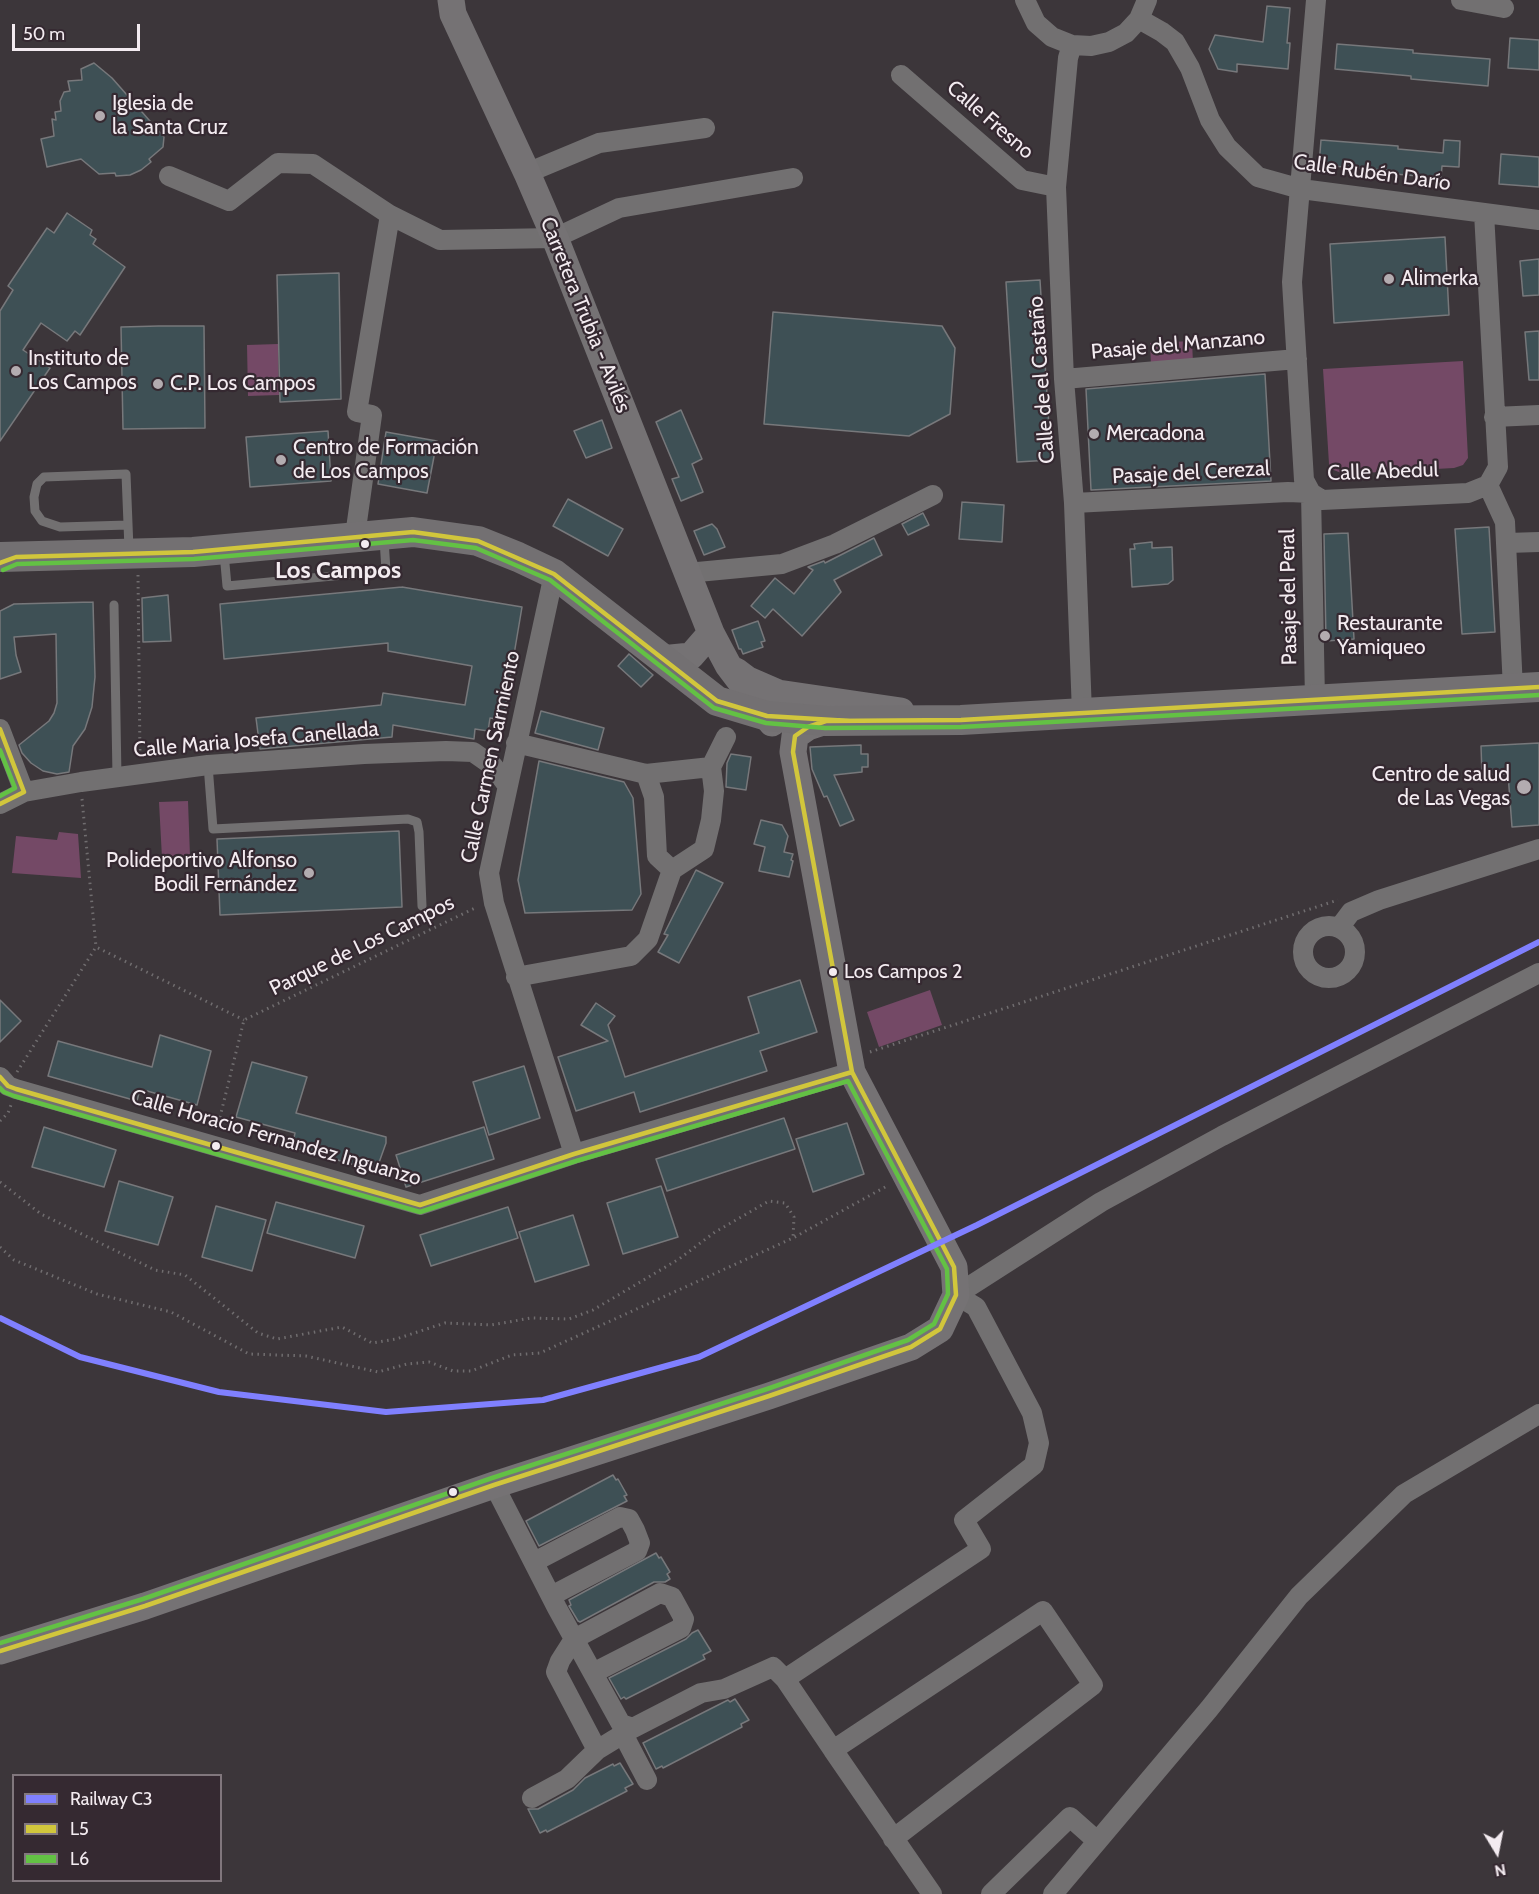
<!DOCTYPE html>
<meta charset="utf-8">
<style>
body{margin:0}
#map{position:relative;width:1539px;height:1894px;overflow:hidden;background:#3c363a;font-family:Cabin,sans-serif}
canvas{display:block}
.legend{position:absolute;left:12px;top:1774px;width:210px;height:108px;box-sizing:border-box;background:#352931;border:2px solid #81777d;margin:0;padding:8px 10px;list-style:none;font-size:18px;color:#f3ebf0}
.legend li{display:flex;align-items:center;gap:12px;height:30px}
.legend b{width:30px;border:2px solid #81777d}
.north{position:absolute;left:1467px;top:1822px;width:60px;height:60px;-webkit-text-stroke:4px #352931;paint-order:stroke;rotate:170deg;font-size:16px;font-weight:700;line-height:24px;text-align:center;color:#f3ebf0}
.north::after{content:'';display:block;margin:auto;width:21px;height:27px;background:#f3ebf0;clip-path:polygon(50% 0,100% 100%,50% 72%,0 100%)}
.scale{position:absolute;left:12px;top:24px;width:128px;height:27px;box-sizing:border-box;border:3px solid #f3ebf0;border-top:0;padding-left:8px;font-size:18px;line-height:21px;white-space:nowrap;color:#f3ebf0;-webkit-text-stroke:4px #352931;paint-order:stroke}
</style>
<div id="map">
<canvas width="1539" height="1894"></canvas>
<ul class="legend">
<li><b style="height:8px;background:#8080ff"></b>Railway C3</li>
<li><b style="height:8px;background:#d1c63c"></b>L5</li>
<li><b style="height:8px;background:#63c144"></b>L6</li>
</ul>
<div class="north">N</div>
<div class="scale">50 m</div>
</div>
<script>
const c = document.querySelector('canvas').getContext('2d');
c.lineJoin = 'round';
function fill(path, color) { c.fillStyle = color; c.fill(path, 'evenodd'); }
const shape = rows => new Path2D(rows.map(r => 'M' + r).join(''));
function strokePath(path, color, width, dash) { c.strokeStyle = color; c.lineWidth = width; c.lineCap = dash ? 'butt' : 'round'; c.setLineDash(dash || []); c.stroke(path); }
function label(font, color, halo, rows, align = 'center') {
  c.font = font + ' Cabin,sans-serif'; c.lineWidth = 4.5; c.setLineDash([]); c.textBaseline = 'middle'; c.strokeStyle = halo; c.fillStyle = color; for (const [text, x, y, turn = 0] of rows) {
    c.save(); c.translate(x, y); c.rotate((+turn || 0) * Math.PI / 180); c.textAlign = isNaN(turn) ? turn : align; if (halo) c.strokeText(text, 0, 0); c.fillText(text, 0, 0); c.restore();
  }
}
const green = shape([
 [1192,341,1193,363,1151,365,1150,343],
 [278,344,279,395,248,396,247,345],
 [1463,361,1468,458,1463,465,1454,468,1344,474,1331,469,1329,464,1323,369],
 [188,801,190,856,162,858,159,802],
 [59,832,78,834,81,878,12,873,16,836,57,840],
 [930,990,942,1025,879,1047,867,1012]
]);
const building = shape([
 [1267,6,1290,8,1287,43,1290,43,1288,69,1237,64,1237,72,1218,69,1209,49,1215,35,1263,42,1267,6],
 [1510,38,1539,40,1539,70,1508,68,1510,38],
 [1337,44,1413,50,1413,53,1490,59,1488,86,1411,79,1411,76,1335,69,1337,44],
 [94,63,112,78,164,137,163,147,149,159,151,162,141,170,130,175,116,176,115,173,99,174,81,159,47,167,41,139,54,136,52,119,56,120,55,112,61,111,60,101,64,92,70,91,68,81,82,80,81,69,94,63],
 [1321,140,1398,146,1398,149,1443,153,1444,140,1460,141,1459,167,1442,166,1441,178,1395,174,1396,171,1319,165,1321,140],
 [1501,154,1539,157,1539,187,1499,184,1501,154],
 [67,213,92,230,90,235,96,239,93,244,125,267,80,335,75,331,67,341,41,323,23,350,50,368,0,441,0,311,13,290,8,286,47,228,54,233,67,213],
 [1445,237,1449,315,1334,323,1330,244,1445,237],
 [1539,259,1539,295,1523,296,1520,261,1539,259],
 [339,273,341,399,280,402,277,275,339,273],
 [1040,280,1051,460,1017,462,1006,282,1040,280],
 [773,312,942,326,955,348,950,414,909,436,764,424,773,312],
 [159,326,204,326,205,428,123,429,121,327,159,326],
 [1539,331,1539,380,1529,380,1525,332,1539,331],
 [1265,374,1271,481,1091,490,1086,389,1265,374],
 [681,410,702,459,692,464,703,492,681,501,672,479,679,477,656,422,681,410],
 [602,420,612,448,586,458,574,431,602,420],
 [328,431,331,481,250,487,246,437,328,431],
 [386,432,437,441,427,493,378,484,386,432],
 [568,499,623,529,608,556,553,526,568,499],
 [962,502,1004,505,1002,542,959,539,962,502],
 [923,513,929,525,908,535,902,524,923,513],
 [712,524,717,529,725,547,704,555,694,531,712,524],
 [1489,527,1495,632,1462,634,1455,529,1489,527],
 [1348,533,1354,639,1326,641,1324,534,1348,533],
 [874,538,882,555,834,580,841,592,802,636,773,609,765,618,751,606,775,578,794,594,813,570,808,567,824,561,825,563,874,538],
 [1152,542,1152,548,1172,547,1173,580,1168,584,1132,587,1130,549,1135,549,1134,544,1152,542],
 [402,587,522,607,503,720,490,718,488,731,475,729,474,739,393,725,392,737,260,749,256,718,381,705,383,693,465,705,472,666,388,651,388,643,224,659,220,604,402,587],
 [168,595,171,641,143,642,142,598,168,595],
 [93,602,95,677,92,707,85,729,73,746,69,772,57,774,43,771,31,763,22,753,19,745,49,721,54,713,57,703,56,634,14,637,16,655,21,672,0,679,0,611,14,604,93,602],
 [758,621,765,641,761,642,763,647,743,654,741,649,739,649,732,630,758,621],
 [629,654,653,675,641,687,618,666,629,654],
 [541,711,604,728,598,750,535,733,541,711],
 [1539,743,1539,825,1512,827,1508,774,1482,775,1481,746,1539,743],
 [861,745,861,754,868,754,868,767,862,767,862,772,834,775,854,820,840,826,827,796,824,797,812,769,810,747,861,745],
 [731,754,751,757,746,790,726,787,727,763,731,754],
 [539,761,624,782,633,798,641,894,632,910,525,913,518,880,539,761],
 [761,820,782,825,788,836,784,852,793,854,791,860,793,861,789,877,759,871,765,847,754,844,761,820],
 [399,831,402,907,220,915,217,839,399,831],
 [696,870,723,883,679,963,658,952,668,935,664,934,696,870],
 [800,980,817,1032,760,1051,767,1071,640,1112,634,1092,576,1111,558,1057,608,1041,581,1025,596,1003,615,1016,608,1025,625,1077,759,1033,748,997,800,980],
 [0,1000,21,1021,0,1042,0,1000],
 [160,1035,211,1051,197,1105,140,1089,137,1101,48,1076,58,1041,152,1067,160,1035],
 [252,1062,307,1077,296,1113,386,1137,386,1143,376,1171,292,1147,295,1133,236,1117,252,1062],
 [524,1066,540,1118,489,1135,473,1082,524,1066],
 [784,1118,795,1149,667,1191,656,1159,784,1118],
 [847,1123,864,1174,813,1192,796,1139,847,1123],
 [44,1127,116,1150,104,1187,32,1167,44,1127],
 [484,1127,494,1159,406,1187,396,1155,484,1127],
 [119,1181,173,1197,158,1245,105,1231,119,1181],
 [661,1186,678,1237,623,1254,607,1203,661,1186],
 [276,1202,364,1226,355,1258,267,1233,276,1202],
 [216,1206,266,1220,252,1271,202,1257,216,1206],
 [508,1207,518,1238,431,1266,420,1235,508,1207],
 [573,1215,589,1265,535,1282,519,1232,573,1215],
 [613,1475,616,1480,618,1479,627,1495,624,1496,627,1501,539,1546,526,1521,613,1475],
 [656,1553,659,1558,661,1557,670,1572,667,1574,670,1579,665,1582,654,1582,580,1622,578,1621,569,1606,571,1605,569,1600,656,1553],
 [698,1630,711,1651,703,1655,705,1659,626,1699,624,1697,621,1699,609,1678,686,1639,692,1633,698,1630],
 [735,1699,749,1720,741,1724,742,1727,663,1768,662,1766,656,1769,643,1743,728,1700,730,1702,735,1699],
 [620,1763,633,1784,625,1788,627,1791,547,1832,546,1830,540,1833,528,1809,538,1809,573,1790,585,1778,613,1764,614,1766,620,1763]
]);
const path = shape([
 [138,575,140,757],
 [82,799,96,947],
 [870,1052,1338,900],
 [17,1072,96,947,244,1020],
 [0,1121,8,1113,11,1105],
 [217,1129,244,1020,477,907],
 [0,1182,41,1214,155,1270,185,1275,258,1333,277,1339,342,1327,372,1343,396,1339,445,1323,491,1325,531,1318,569,1319,593,1310,679,1259,715,1232,769,1201,785,1203,794,1217,793,1238],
 [0,1247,14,1260,97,1294,171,1312,249,1354,306,1356,378,1372,407,1364,429,1362,453,1371,471,1371,512,1355,540,1353,793,1238,887,1186]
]);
const lane = shape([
 [128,525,60,527,42,521,35,511,34,497,37,484,44,477,126,474,129,549],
 [224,553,227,586,386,571,384,539],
 [114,605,117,777],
 [208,765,213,829,408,819,417,822,419,832,422,906]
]);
const street = shape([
 [1025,0,1036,23,1052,37,1072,45,1091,46,1109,42,1126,33,1139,19,1147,0],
 [1316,0,1292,282,1304,480,1311,493,1322,500,1468,493,1488,485,1498,467,1484,213],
 [1461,0,1504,8],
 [1139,19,1162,32,1175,42,1190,68,1210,120,1227,147,1258,177,1301,189,1539,220],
 [1072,45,1068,58,1056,187,1064,379,1074,503,1082,713],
 [901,75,1022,180,1056,187],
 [527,173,599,143,705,128],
 [169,176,229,201,278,163,313,164,390,215,440,240,555,238,619,208,793,178],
 [1064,379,1297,359],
 [1494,417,1539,415],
 [1488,485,1505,522,1513,689],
 [1074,503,1288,492,1311,493,1315,700],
 [355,536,372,415,357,412,390,215],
 [1507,543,1539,542],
 [687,573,782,564,835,544,933,495],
 [554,574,489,873,494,903,574,1154],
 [0,729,24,792],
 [516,743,646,774,654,797,657,856,672,870],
 [711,767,726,737],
 [0,804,24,792,81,782,208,765,364,754,446,751,473,752,493,766,507,785],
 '1303 952a26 26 0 1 1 52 0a26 26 0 1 1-52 0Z',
 [1339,928,1351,912,1379,900,1539,849],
 [516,977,631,956,648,939,672,870,704,849,711,820,714,791,711,767,646,774],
 [0,1077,8,1086,16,1089,420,1205,574,1154,852,1072],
 [494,1485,557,1608,621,1724,633,1728,701,1693,724,1689,773,1667,785,1679],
 [534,1562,620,1517,629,1519,635,1530,640,1543,637,1551,551,1596],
 [593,1673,681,1628,684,1619,672,1597,660,1593,574,1639,560,1661,556,1672,597,1750,633,1728],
 [623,1734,647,1780],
 [833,1750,932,1894],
 [532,1798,567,1779,597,1750],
 [893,1839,1093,1685,1043,1611,833,1750,785,1679,981,1549,964,1520,1034,1465,1039,1443,1032,1413,976,1307,956,1295,1101,1202,1222,1136,1539,973],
 [991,1894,1070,1817,1097,1841],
 [1053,1894,1209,1709,1299,1596,1404,1494,1539,1414]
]);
const secondary = shape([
 [451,0,453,14,527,173,555,238,711,633,728,665,772,723],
 [661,659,691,656,711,633],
 [736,671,748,680,778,693,901,711],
 [0,1651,145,1606,494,1485,769,1396,911,1347,940,1329,956,1295,954,1267,852,1072,793,752,795,736,808,727,826,721]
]);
const primary = shape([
 [0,557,193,552,413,532,478,541,518,557,554,574,717,701,767,716,826,721,961,720,1539,687]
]);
const bus1 = shape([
 [0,563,16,557,193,552,413,532,478,541,554,574,717,701,767,716,850,721],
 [0,729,24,792,0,804],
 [0,1077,8,1086,16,1089,420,1205,574,1154,852,1072],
 [0,1651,145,1606,494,1485,769,1396,911,1347,940,1329,956,1295,954,1267,852,1072,793,752,795,736,808,727,826,721,961,720,1539,687]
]);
const bus2 = shape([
 [3,570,17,564,194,559,413,540,476,548,550,580,714,708,766,723,825,728,961,727,1539,695],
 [0,750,15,788,0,796],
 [0,1088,4,1092,14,1096,420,1212,576,1161,848,1081,947,1269,948,1294,934,1324,908,1340,767,1389,492,1478,143,1599,0,1643]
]);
const rail1 = shape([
 [0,1318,80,1357,219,1392,386,1412,543,1400,699,1357,977,1225,1539,942]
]);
const markers = [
 [100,116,6,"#b3acb0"],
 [1389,279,6,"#b3acb0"],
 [16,371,6,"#b3acb0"],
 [158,384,6,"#b3acb0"],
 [1094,434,6,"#b3acb0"],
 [281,460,6,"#b3acb0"],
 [365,544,5,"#f3ebf0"],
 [1325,636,6,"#b3acb0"],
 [1524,787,8,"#b3acb0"],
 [309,873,6,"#b3acb0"],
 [833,972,5,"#f3ebf0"],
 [216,1146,5,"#f3ebf0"],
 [453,1492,5,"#f3ebf0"]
];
const busNames = [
 ["Los Campos 2",844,972]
];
const poiNames = [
 ["Iglesia de",112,104],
 ["la Santa Cruz",112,128],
 ["Alimerka",1401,279],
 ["Instituto de",28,359],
 ["Los Campos",28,383],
 ["C.P. Los Campos",170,384],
 ["Mercadona",1106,434],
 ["Centro de Formación",293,448],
 ["de Los Campos",293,472],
 ["Restaurante",1337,624],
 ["Yamiqueo",1337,648],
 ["Centro de salud",1510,775,"right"],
 ["de Las Vegas",1510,799,"right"],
 ["Polideportivo Alfonso",297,861,"right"],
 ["Bodil Fernández",297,885,"right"]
];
const streetNames = [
 ["Calle Fresno",990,120,41],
 ["Calle Rubén Darío",1372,173,8],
 ["Carretera Trubia - Avilés",585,315,68],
 ["Pasaje del Manzano",1178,345,-5],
 ["Calle de el Castaño",1042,380,-94],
 ["Calle Abedul",1383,472,-2],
 ["Pasaje del Cerezal",1191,473,-3],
 ["Pasaje del Peral",1289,597,-91],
 ["Calle Maria Josefa Canellada",256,740,-5],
 ["Calle Carmen Sarmiento",491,757,-78],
 ["Parque de Los Campos",362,946,-26],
 ["Calle Horacio Fernandez Inguanzo",276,1138,16]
];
const quarterNames = [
 ["Los Campos",338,571]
];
fill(green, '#744966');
fill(building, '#3e5055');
strokePath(building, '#77787b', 1.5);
strokePath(path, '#706d6f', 3, [1.5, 4.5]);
strokePath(lane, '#727071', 9);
strokePath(street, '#727071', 20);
strokePath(secondary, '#757274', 27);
strokePath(primary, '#737072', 30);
strokePath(bus1, '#d1c63c', 4.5);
strokePath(bus2, '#63c144', 4.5);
strokePath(rail1, '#8080ff', 6);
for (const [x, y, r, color] of markers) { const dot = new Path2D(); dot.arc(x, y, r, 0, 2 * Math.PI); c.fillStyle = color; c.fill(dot); strokePath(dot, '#352931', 2); }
label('20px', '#f3ebf0', '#352931', busNames, 'left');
label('21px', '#f3ebf0', '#352931', poiNames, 'left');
label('21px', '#f3ebf0', '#352931', streetNames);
label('bold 24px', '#f3ebf0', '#352931', quarterNames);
</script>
